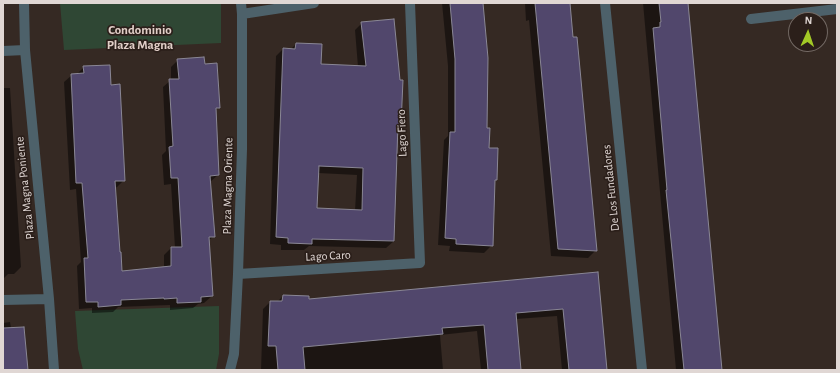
<!DOCTYPE html>
<style>
body{margin:0}
#map{position:relative;width:840px;height:373px;overflow:hidden;background:#352923;font-family:"Alegreya Sans",sans-serif}
canvas{display:block}
.frame{position:absolute;inset:0;border:4px solid #e0d7d4;pointer-events:none}
.north{position:absolute;left:788px;top:12px;width:40px;height:40px;box-sizing:border-box;background:#2b1f1a;border:1px solid #736964;border-radius:50%;rotate:3deg;font-size:11px;font-weight:700;line-height:16px;text-align:center;color:#e0d7d4}
.north::after{content:'';display:block;margin:auto;width:14px;height:18px;background:#a3c926;clip-path:polygon(50% 0,100% 100%,50% 72%,0 100%)}
</style>
<div id="map">
<canvas width="840" height="373"></canvas>
<div class="frame"></div>
<div class="north">N</div>
</div>
<script>
const c = document.querySelector('canvas').getContext('2d');
c.lineJoin = 'round';
function fill(path, color) { c.fillStyle = color; c.fill(path, 'evenodd'); }
const shape = rows => new Path2D(rows.map(r => 'M' + r).join(''));
function strokePath(path, color, width, dash) { c.strokeStyle = color; c.lineWidth = width; c.lineCap = dash ? 'butt' : 'round'; c.setLineDash(dash || []); c.stroke(path); }
function label(font, color, halo, rows, align = 'center') {
  c.font = font + ' "Alegreya Sans",sans-serif'; c.lineWidth = 3.5; c.setLineDash([]); c.textBaseline = 'middle'; c.strokeStyle = halo; c.fillStyle = color; for (const [text, x, y, turn = 0] of rows) {
    c.save(); c.translate(x, y); c.rotate((+turn || 0) * Math.PI / 180); c.textAlign = isNaN(turn) ? turn : align; if (halo) c.strokeText(text, 0, 0); c.fillText(text, 0, 0); c.restore();
  }
}
const green = shape([
 [60,3,221,3,221,43,64,50],
 [219,306,219,354,216,370,83,370,78,349,75,311]
]);
const shadow = shape([
 [442,3,481,3,486,129,488,149,496,179,494,181,492,245,484,253,449,251,450,246,438,245,444,140,448,136,448,66],
 [525,3,569,3,573,38,576,38,595,251,588,258,551,256,529,20,526,21],
 [643,3,687,3,721,370,676,370],
 [362,23,400,124,397,127,394,241,386,248,309,246,304,250,281,250,281,245,270,244,276,56,283,49,290,50,296,44,320,65,358,67,355,30],
 [318,173,357,175,355,211,316,209],
 [178,60,219,107,215,111,218,175,210,182,214,236,208,241,212,296,204,303,198,304,193,308,170,310,170,305,118,307,113,312,92,313,92,308,79,309,77,266,81,262,76,189,70,190,64,82,72,75,77,74,84,67,110,86,124,180,117,187,115,188,122,272,164,268,164,255,171,248,175,248,171,184,164,185,162,155,166,151,163,87,171,80,171,67],
 [3,88,10,88,21,267,14,274,8,274,3,279],
 [597,273,606,370,562,370,557,316,516,319,520,370,481,370,477,331,440,335,443,370,261,370,263,309,270,302,277,302,283,296,308,300],
 [10,322,11,328,27,370,3,370,3,323]
]);
const building = shape([
 [450,3,483,3,488,58,487,128,490,128,489,148,498,148,497,180,495,180,493,246,456,244,456,239,445,238,450,132,455,132,455,59,450,3],
 [535,3,570,3,573,37,577,37,597,251,558,249,535,3],
 [659,3,688,3,722,370,684,370,666,190,667,190,653,28,660,27,660,22,661,22,659,3],
 [394,19,400,80,403,80,401,125,398,124,394,241,312,239,312,244,288,243,288,238,276,237,283,48,295,49,296,43,322,44,321,64,366,66,361,22,394,19],
 [319,166,363,168,362,210,317,208,319,166],
 [204,57,205,64,217,63,220,108,216,108,219,175,210,176,215,237,209,237,213,296,201,297,201,302,177,303,177,298,164,299,164,298,121,300,121,305,98,307,98,302,86,302,84,258,88,258,82,183,76,183,71,74,84,73,83,66,110,65,111,85,120,84,125,181,115,181,120,252,121,252,122,271,171,266,171,247,182,247,178,178,171,178,169,147,173,146,169,79,179,79,177,59,204,57],
 [598,272,607,370,569,370,563,309,516,313,521,370,488,370,484,325,442,328,443,334,303,347,305,370,278,370,276,346,268,346,270,301,282,301,283,295,309,296,309,299,598,272],
 [24,327,28,370,3,370,3,328,24,327]
]);
const minor = shape([
 [24,3,25,50,49,299,54,370],
 [605,3,642,370],
 [242,14,314,3],
 [751,19,837,9],
 [3,51,25,50],
 [238,274,420,263,410,3],
 [3,300,49,299],
 [230,370,234,354,238,274,242,149,242,14,241,3]
]);
const streetNames = [
 ["Lago Fiero",402,133,-92],
 ["Plaza Magna Oriente",228,186,-89],
 ["Plaza Magna Poniente",25,188,-96],
 ["De Los Fundadores",611,188,-96],
 ["Lago Caro",328,256,-3]
];
const neighbourhoodNames = [
 ["Condominio",140,30],
 ["Plaza Magna",140,45]
];
fill(green, '#2f4734');
fill(shadow, '#0007');
fill(building, '#51476c');
strokePath(building, '#8a8795', 1);
strokePath(minor, '#4d616a', 10);
label('12px', '#e0d7d4', '#2b1f1a', streetNames);
label('bold 13px', '#e1cfc8', '#2b1f1a', neighbourhoodNames);
</script>
